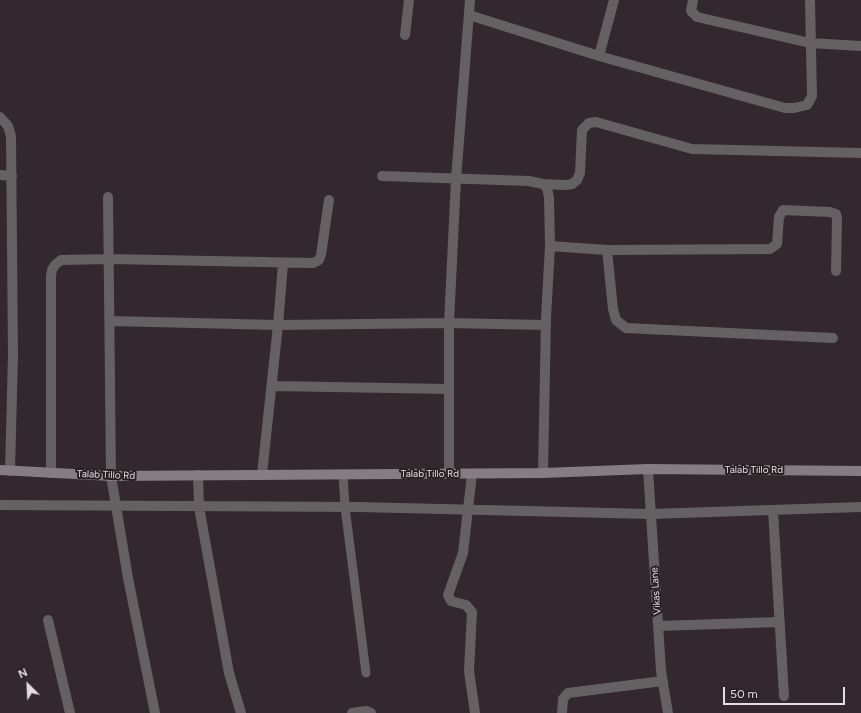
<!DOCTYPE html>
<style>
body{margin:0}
#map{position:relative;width:861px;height:713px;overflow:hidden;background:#32282d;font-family:Figtree,sans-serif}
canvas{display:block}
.north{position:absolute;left:8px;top:665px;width:40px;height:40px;-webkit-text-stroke:3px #281f23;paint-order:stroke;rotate:336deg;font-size:11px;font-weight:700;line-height:16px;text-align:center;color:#e5dee1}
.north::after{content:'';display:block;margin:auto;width:14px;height:18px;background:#e5dee1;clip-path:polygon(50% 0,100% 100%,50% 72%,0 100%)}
.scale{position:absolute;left:723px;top:687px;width:122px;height:18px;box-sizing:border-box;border:2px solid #e5dee1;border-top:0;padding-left:5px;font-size:12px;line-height:14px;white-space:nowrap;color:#e5dee1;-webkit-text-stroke:3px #281f23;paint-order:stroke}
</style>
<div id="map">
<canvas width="861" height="713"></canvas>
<div class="north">N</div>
<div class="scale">50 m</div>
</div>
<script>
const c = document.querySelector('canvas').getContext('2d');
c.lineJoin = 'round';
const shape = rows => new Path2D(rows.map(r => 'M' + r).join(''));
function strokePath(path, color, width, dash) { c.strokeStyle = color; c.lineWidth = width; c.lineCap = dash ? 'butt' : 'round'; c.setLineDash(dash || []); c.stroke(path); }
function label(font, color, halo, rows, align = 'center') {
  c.font = font + ' Figtree,sans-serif'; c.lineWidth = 4; c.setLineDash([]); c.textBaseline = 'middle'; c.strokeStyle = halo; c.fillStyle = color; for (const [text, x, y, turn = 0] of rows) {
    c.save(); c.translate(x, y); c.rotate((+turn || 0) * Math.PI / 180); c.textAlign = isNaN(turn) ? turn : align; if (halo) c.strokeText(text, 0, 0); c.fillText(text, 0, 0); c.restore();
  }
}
const lane = shape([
 [343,474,345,507,366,673]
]);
const street = shape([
 [693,0,691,11,697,17,810,43,861,46],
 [469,15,599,56,785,108,794,108,807,105,812,96,810,0],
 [405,35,409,0],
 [599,56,614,0],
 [0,117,8,126,11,136,13,355,10,471],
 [0,175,12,176],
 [382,176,529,181,543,184,547,188,549,197,550,246,546,318,543,473],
 [543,184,566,185,572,184,577,180,580,173,582,130,589,123,596,122,692,149,861,153],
 [108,197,111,476,128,578,155,713],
 [550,246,607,250,770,249,777,244,779,217,783,210,830,212,836,214,837,219,836,271],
 [607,250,613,309,616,320,626,328,833,338],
 [110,321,278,325,449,323,546,325],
 [272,386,449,389],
 [648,469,661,671,668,713],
 [51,473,51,276,52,270,55,265,61,260,109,259,313,263,319,260,321,255,329,200],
 [262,474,278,325,283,264],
 [449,474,449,323,456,179,470,0],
 [472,474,463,553,448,595,451,601,466,605,472,612,469,671,475,713],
 [198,475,199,507,229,673,241,713],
 [0,505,358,507,651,514,861,507],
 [773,510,784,696],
 [48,620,70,713],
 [658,626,780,622],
 [352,713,366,711,371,713],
 [562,713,563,699,568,693,663,681]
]);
const secondary = shape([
 [0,470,111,476,543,473,648,469,861,471]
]);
const streetNames = [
 ["Talab Tillo Rd",754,470],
 ["Talab Tillo Rd",430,474],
 ["Talab Tillo Rd",106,475,2],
 ["Vikas Lane",656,591,-94]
];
strokePath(lane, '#656062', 9);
strokePath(street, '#656062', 10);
strokePath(secondary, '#857d81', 10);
label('10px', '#e5dee1', '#281f23', streetNames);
</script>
